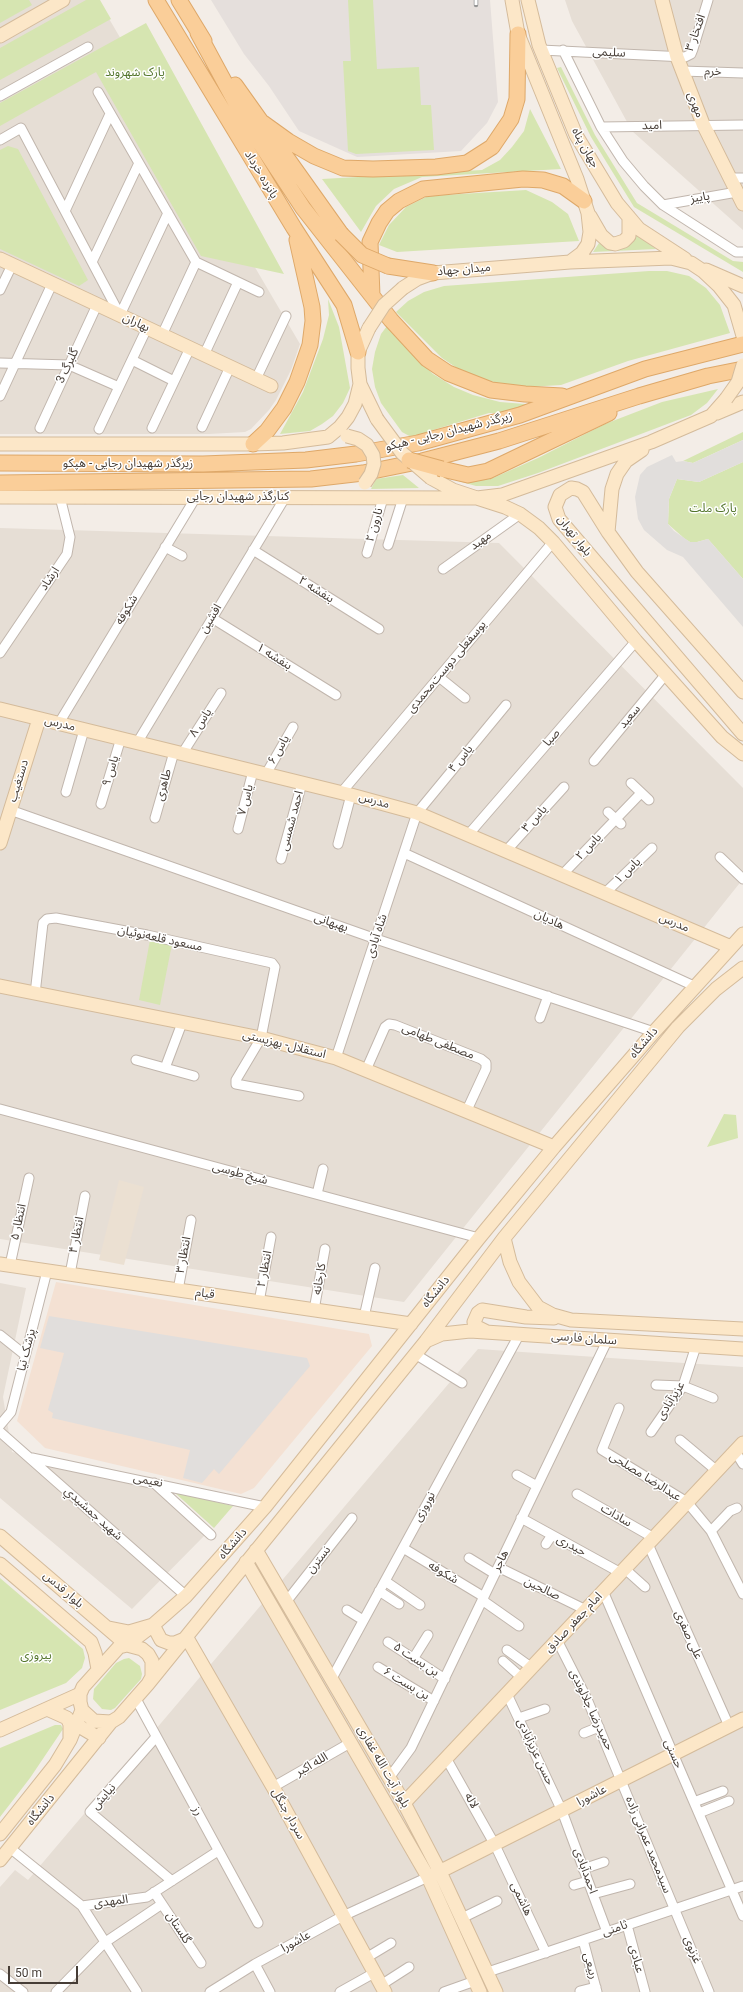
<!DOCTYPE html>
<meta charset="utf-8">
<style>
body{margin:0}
#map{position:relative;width:743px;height:1992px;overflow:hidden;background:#f3ede7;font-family:Roboto,sans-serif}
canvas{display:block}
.scale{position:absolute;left:8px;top:1966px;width:70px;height:18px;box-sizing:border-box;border:2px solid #463d36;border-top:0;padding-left:5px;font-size:12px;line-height:14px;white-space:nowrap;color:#463d36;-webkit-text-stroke:3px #fff;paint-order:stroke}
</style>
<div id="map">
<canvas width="743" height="1992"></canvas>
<div class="scale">50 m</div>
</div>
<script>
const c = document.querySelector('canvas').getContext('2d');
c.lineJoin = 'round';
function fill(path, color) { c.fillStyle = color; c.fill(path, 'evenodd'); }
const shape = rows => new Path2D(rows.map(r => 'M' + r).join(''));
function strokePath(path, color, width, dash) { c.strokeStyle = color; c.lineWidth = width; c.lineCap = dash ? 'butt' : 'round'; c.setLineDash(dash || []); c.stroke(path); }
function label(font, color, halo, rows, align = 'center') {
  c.font = font + ' Roboto,"Noto Sans Arabic",sans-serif'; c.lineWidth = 3; c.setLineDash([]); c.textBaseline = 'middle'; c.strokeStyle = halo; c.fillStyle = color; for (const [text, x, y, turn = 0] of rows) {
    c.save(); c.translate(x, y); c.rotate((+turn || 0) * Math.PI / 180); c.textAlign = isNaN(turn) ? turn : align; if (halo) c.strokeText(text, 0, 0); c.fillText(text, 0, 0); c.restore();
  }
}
const residential = shape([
 [0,0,98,0,300,344,291,370,276,400,269,410,251,429,245,432,209,434,0,434],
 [565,0,743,0,743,230,632,131,572,21],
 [0,528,499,543,743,788,743,879,404,1302,0,1239],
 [0,1283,26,1288,3,1397,12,1452,154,1486,205,1535,132,1609,0,1498],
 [478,1349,743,1367,743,1992,0,1992,0,1887,15,1870,28,1880]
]);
const commercial = shape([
 [56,1282,369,1334,372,1346,254,1488,241,1494,45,1448,17,1421]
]);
const industrial = shape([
 [211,0,490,0,498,102,487,123,461,151,357,157,299,131,269,86,244,54]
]);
const education = shape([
 [119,1180,144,1187,124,1265,99,1260]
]);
const green = shape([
 [0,0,29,0,32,5,0,23],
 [86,0,100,0,111,19,0,80,0,48],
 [348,0,373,0,377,69,419,67,421,105,431,105,434,150,356,154,348,151,343,61,351,61],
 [146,23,284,274,201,256,96,72,0,126,0,103],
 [561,67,595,135,637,203,733,261,743,262,743,272,634,207,591,137,557,68],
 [530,109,561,169,422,177,394,189,376,206,361,232,322,179,482,170,500,160,512,147,524,131],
 [8,146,18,149,88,280,79,286,0,249,0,150],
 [526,190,552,202,568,214,579,241,397,252,379,245,389,225,406,207,428,196],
 [635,233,656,249,593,252,599,243,605,246],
 [649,271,667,271,689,276,706,288,720,305,730,333,628,361,561,385,528,387,501,384,466,374,442,358,396,312,408,301,424,292,444,286],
 [328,299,339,327,350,388,343,403,333,416,322,424,310,431,280,434,303,392,323,339,329,315],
 [387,326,411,353,433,374,454,387,473,395,500,402,525,404,525,407,504,413,489,413,433,430,426,435,413,438,402,432,381,403,375,387,372,369,375,352,381,334],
 [718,389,707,403,691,415,538,473,498,486,476,486,451,479,473,481,493,478,538,458,605,424,662,402],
 [743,432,743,440,693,463,683,461],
 [743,462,743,579,708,539,697,542,690,542,685,539,668,524,669,499,677,479,699,482],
 [403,475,419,488,371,489,376,479],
 [150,940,172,944,160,1005,139,1000],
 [724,1114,736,1115,738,1138,707,1147],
 [174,1492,233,1506,214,1528],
 [0,1578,83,1649,85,1658,82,1668,66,1683,0,1710],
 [129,1658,140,1666,142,1674,141,1679,115,1708,111,1710,102,1709,93,1699,94,1689,116,1663,124,1659],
 [55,1725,61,1725,63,1729,30,1778,0,1817,0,1748]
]);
const parking = shape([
 [743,440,743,462,699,482,677,479,669,499,668,524,674,531,690,542,697,542,708,539,743,579,743,627,683,557,667,550,644,530,638,519,635,497,640,475,647,467,672,455,676,462,683,461,693,463],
 [49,1316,307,1358,310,1366,219,1474,214,1469,202,1483,183,1478,190,1450,52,1418,53,1413,48,1410,64,1353,40,1348]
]);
const street = shape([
 [541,50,685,57,691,54,693,49,708,0],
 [563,50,601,127,623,161,644,186,663,205,736,252,743,252],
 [682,71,743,73],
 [98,92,196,262,259,292],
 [0,96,88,47],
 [601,127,743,125],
 [0,140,21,128,120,315],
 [730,178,743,178],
 [663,205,737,192],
 [65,211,110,114],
 [92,262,139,163],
 [0,290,12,265],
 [120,315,168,213],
 [162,335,196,262],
 [204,355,238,282],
 [132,360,174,381],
 [0,363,69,365,119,387],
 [256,379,286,316],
 [0,396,52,284],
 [202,427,230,367],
 [40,428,97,305],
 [152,428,190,348],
 [99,429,147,328],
 [388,545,403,498],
 [165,547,182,556],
 [253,550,379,629],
 [367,553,383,498],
 [443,569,520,514],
 [212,618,336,695],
 [0,653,67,554,70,537,60,497],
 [439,677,465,698],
 [59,723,196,497],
 [137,743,286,496],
 [182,754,221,693],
 [594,761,666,674],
 [266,774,293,727],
 [631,783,649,800],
 [66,792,84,730],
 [341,793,553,542],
 [101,804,121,738],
 [10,810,376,939,654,1032],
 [608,812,621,824],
 [155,818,174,752],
 [238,829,253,771],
 [468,835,636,641],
 [338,844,351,795],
 [506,851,564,787],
 [404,853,694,986],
 [720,857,743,879],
 [281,859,302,783],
 [562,875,641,793],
 [605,893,652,848],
 [35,994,43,923,47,919,56,918,147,935,272,963,275,967,261,1038,236,1080,236,1084,299,1096],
 [540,1018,548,996],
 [336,1058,417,813,506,705],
 [136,1060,194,1076],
 [165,1068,182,1023],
 [366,1070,385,1027,389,1024,395,1025,481,1059,486,1063,486,1069,467,1110],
 [0,1109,479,1238],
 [317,1194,323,1169],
 [10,1265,29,1178],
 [70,1274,85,1196],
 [178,1290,191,1220],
 [259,1302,271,1237],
 [314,1310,325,1249],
 [364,1317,375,1268],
 [0,1335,25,1355],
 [415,1354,462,1383],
 [656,1385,683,1386,713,1398],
 [619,1408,602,1450,687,1502,711,1531,743,1594],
 [0,1425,11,1412,47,1271],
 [0,1432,186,1596],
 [651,1432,683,1386,696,1346],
 [680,1440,717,1471],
 [735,1451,743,1464],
 [32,1458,265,1507],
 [517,1475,537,1486],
 [154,1483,211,1535],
 [577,1494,654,1538],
 [521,1518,621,1573],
 [711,1531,730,1511,737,1508],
 [546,1544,552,1535],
 [648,1544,729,1726],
 [403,1548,484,1597],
 [469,1558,495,1574],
 [498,1567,586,1610],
 [625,1569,645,1587],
 [385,1581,420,1605],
 [379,1591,399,1604],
 [603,1591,743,1916],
 [482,1600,519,1626],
 [286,1602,352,1518],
 [347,1610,363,1620],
 [557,1640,587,1699,709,1992],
 [388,1642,445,1679],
 [507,1650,532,1668],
 [413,1659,428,1635],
 [503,1661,522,1678],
 [378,1667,434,1701],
 [331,1680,519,1335],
 [507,1694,562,1811,607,1932],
 [136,1699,258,1923],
 [519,1718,545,1709],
 [584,1733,599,1727],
 [156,1737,90,1812,172,1881],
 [446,1758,495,1845,546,1953],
 [389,1778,411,1748,607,1341],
 [273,1787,350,1743],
 [694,1802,723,1791],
 [699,1813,729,1801],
 [10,1848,82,1906,147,1897,218,1851],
 [583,1869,604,1862],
 [574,1885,588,1881],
 [154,1892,201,1963],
 [593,1894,630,1884],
 [82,1906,137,1992],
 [462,1918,497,1901],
 [627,1925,645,1992],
 [583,1940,597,1992],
 [366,1958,391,1943],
 [255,1964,270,1992],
 [488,1972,743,1886],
 [0,1974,23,1992],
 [381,1985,409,1967],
 [580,1991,596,1987],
 [56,1992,104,1943,162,1904],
 [210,1992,255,1964,343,1916,428,1877],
 [340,1992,374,1973],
 [444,1992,475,1981]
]);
const secondary = shape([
 [512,0,518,34,577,179,588,213,590,232,588,244,582,253,570,262],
 [528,0,539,45,576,135,617,203,639,229,685,259],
 [662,0,677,57,703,124,743,204],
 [0,36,63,0],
 [590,216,601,235,610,243,615,244,624,241,629,236,629,217],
 [0,259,271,386],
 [706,270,743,286],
 [403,288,417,279,433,273,570,262,671,258,691,263,703,271,719,286,734,305,743,336],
 [369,328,358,352,358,368,360,384,377,419],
 [717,413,743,402],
 [0,444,253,444,283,443,328,437,340,427,348,417,355,404,360,384],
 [431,478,453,490,477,498,502,495,651,442,711,416,726,399],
 [0,497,477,498,505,507,520,514,539,528,553,542,636,641,722,737,743,754],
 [608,532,612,489,617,474,626,461,642,450],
 [743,692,637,572,608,532,583,492,577,489,571,488,560,495,555,507,559,519,743,734],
 [0,709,351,795,417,813,731,947],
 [0,843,39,719],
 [0,986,261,1038,336,1058,554,1147],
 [504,1238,510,1262,519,1282,538,1307,553,1315,571,1320,743,1329],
 [0,1264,411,1324],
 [487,1332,477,1327,474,1322,478,1313,482,1310,526,1317,554,1318],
 [426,1341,442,1334,470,1331,743,1349],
 [0,1536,127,1645,153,1625,186,1596,265,1507,479,1238,554,1147,654,1032,743,934],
 [256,1550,404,1803,440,1872,496,1992],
 [246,1562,428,1877,480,1992],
 [0,1564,91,1642,95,1653,98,1669],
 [109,1628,129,1632,153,1625,161,1640,169,1643,175,1643,187,1638,273,1787,385,1992],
 [127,1645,142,1649,148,1654,152,1661,152,1677,148,1684,119,1717,111,1722,94,1721,82,1710,80,1702,80,1694,83,1687,119,1647,127,1645],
 [148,1684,426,1341,504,1238,678,1027,716,989,743,968],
 [47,1709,67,1718,70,1724,70,1739],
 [77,1725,99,1738],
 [0,1730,80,1694],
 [404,1803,743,1443],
 [0,1834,55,1765,70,1740,82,1710],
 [0,1860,111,1722],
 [433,1875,743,1719]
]);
const primary = shape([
 [156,0,294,228,344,305,358,352],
 [179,0,204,41],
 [198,33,245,120,303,208,391,320,427,359,448,373,491,390,525,394,562,396],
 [235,85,341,234],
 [263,123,288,141,314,156,343,168,373,169,436,167,467,163,492,147,511,119,517,99,518,34],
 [388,266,433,273],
 [372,296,370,242,379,223,387,211,399,201,423,189,523,179,543,180,563,186,584,201],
 [253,444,267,431,284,408,297,382,310,345,313,321,312,307,297,240],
 [0,463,203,464,306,460,356,454,418,443,520,415,645,369,743,344],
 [442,469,468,475,488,471,609,413],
 [0,483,311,479,363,473,422,461,499,441,639,396,708,376,743,369]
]);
const rail = shape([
 [476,0,476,5]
]);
const secondaryBridge = shape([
 [369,328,384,305,403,288],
 [726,399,738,382,743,365],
 [377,419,402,453,431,478],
 [347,436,358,439,367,445,373,455,374,464,371,474,365,483]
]);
const primaryBridge = shape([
 [341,234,362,255,388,266],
 [409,460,442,469]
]);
const streetNames = [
 ["افتخار ۳",696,33,-70],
 ["سلیمی",609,53,3],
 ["خرم",713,72,2],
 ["مهری",695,105,69],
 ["امید",652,126,-1],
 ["جهان پناه",585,148,61],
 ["پانزده خرداد",261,175,59],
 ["پاییز",700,198,-9],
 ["میدان جهاد",464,270,-5],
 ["بهاران",136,323,25],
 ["گلبرگ 3",68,366,-65],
 ["زیرگذر شهیدان رجایی - هپکو",449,432,-14],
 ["زیرگذر شهیدان رجایی - هپکو",128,464],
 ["کنارگذر شهیدان رجایی",238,497],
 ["نارون ۲",375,525,-74],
 ["بلوار تهران",574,536,52],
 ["مهبد",481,541,-36],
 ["ارشاد",50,579,-56],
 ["بنفشه ۲",316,590,32],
 ["شکوفه",127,610,-59],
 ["افشین",211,619,-59],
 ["بنفشه ۱",274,657,32],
 ["یوسفعلی دوست‌محمدی",447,667,-50],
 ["سعید",630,717,-50],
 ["یاس ۸",201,723,-57],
 ["مدرس",60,724,14],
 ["صبا",552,738,-49],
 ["یاس ۶",279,750,-60],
 ["یاس ۴",461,759,-51],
 ["یاس ۹",111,771,-73],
 ["دستغیب",19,781,-73],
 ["طاهری",164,785,-74],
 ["یاس ۷",246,800,-75],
 ["مدرس",374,801,16],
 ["یاس ۳",535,819,-48],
 ["احمد شمسی",292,821,-75],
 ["یاس ۲",589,847,-46],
 ["یاس ۱",628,871,-44],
 ["هادیان",549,920,25],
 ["بهبهانی",331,923,19],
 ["مدرس",674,923,23],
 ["شاه آبادی",377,936,-72],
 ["مسعود قلعه‌نوئیان",160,939,12],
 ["مصطفی طهامی",438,1042,22],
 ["دانشگاه",644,1043,-49],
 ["استقلال- بهزیستی",284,1045,14],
 ["شیخ طوسی",240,1174,15],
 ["انتظار ۵",19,1222,-78],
 ["انتظار ۴",77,1235,-79],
 ["انتظار ۳",184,1255,-79],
 ["انتظار ۲",265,1269,-79],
 ["کارخانه",320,1279,-80],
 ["دانشگاه",436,1292,-51],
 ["قیام",205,1294,8],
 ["سلمان فارسی",584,1339,4],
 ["پزشک نیا",27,1350,-76],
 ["عزیزآبادی",671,1401,-58],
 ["عبدالرضا مصلحی",645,1477,32],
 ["نعیمی",148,1481,12],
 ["نوروزی",425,1507,-61],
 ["شهيد جمشيدي",93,1514,42],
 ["سادات",616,1516,30],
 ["دانشگاه",233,1544,-49],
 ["حیدری",571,1546,28],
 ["نسترن",319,1560,-52],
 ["هاجر",501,1561,-64],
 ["شکوفه",443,1573,31],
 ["صالحین",542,1589,26],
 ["بلوار قدس",63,1590,41],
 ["امام جعفر صادق",574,1623,-47],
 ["علی صفری",688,1635,66],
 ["بن بست ۵",416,1660,33],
 ["بن بست ۶",406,1684,31],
 ["حمیدرضا جلالوندی",591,1710,65],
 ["حسن عزیزآبادی",535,1752,65],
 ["حسنی",673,1754,67],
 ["الله اکبر",312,1765,-30],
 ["بلوار آیت الله غفاری",383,1767,60],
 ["عاشورا",592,1796,-27],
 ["نیایش",104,1797,-49],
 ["لاله",471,1801,60],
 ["دانشگاه",41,1810,-51],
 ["رز",197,1811,61],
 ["سردار جنگل",288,1814,61],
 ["سیدمحمد عمرانی زاده",648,1845,68],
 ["احمدآبادی",585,1871,70],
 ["هاشمی",521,1899,65],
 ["المهدی",111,1902,-8],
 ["گلستان",178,1928,57],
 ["ثامنی",615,1929,-19],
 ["عاشورا",296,1942,-29],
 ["غزنوی",692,1950,68],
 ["عبادی",636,1959,75],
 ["ربیعی",590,1966,75]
];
const parkNames = [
 ["پارک شهروند",135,73],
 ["پارک ملت",713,509],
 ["پیروزی",36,1656]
];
fill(residential, '#e6ded5');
fill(commercial, '#f4e1d3');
fill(industrial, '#e5dfdc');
fill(education, '#ebe0d2');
fill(green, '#d6e5b1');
fill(parking, '#e1dedc');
strokePath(street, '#c1b6ad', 11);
strokePath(secondary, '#d4bb9b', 15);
strokePath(primary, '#dea869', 17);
strokePath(street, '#fff', 9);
strokePath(secondary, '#fce7c8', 13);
strokePath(primary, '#face99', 15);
strokePath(rail, '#969696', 4.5);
strokePath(rail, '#fff', 3, [9]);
strokePath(secondaryBridge, '#d4bb9b', 15, []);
strokePath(primaryBridge, '#dea869', 17, []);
strokePath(secondaryBridge, '#fce7c8', 13);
strokePath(primaryBridge, '#face99', 15);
label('12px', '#463d36', '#fff', streetNames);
label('12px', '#53752c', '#fff', parkNames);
</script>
